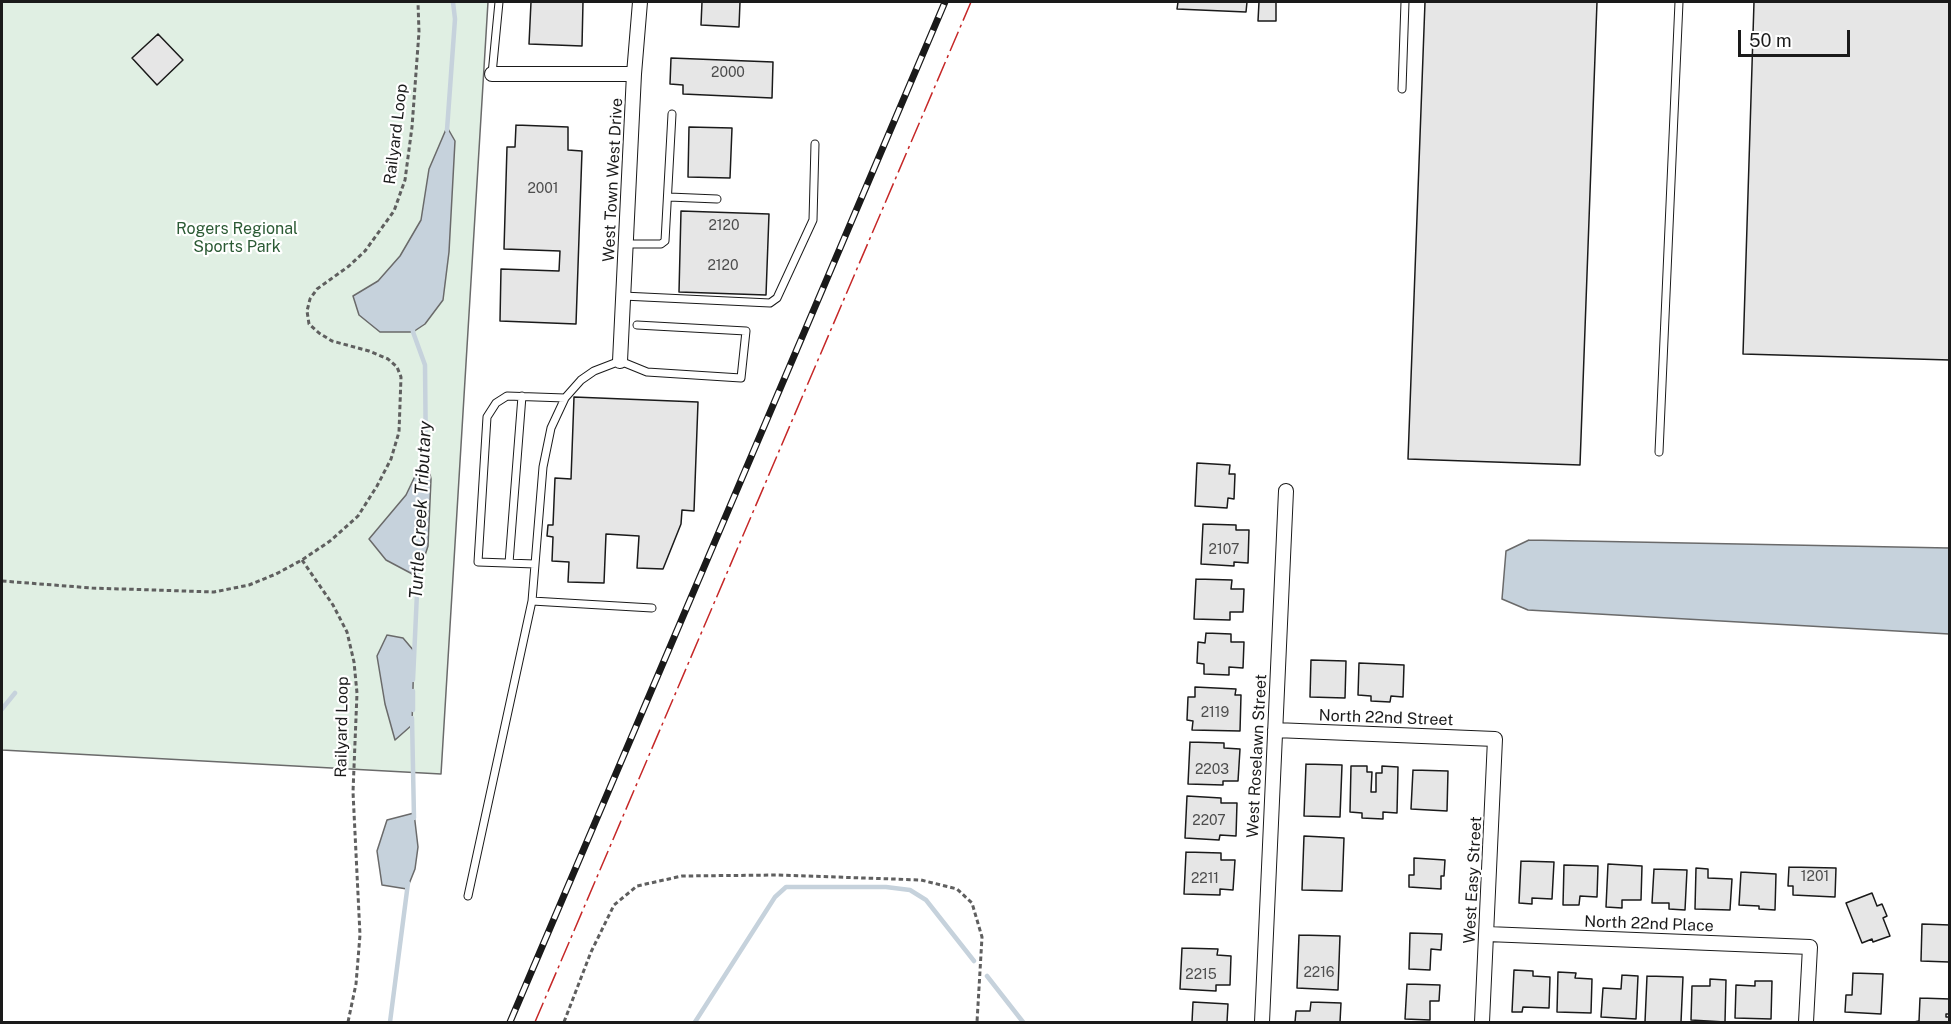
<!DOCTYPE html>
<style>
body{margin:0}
#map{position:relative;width:1951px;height:1024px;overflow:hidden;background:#fff;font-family:"Public Sans",sans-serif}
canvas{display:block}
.frame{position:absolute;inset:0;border:3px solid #1a1a1a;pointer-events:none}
.scale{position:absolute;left:1738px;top:30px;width:112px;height:27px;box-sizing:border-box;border:3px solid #1a1a1a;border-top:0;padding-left:8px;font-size:18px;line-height:21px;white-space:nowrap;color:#1a1a1a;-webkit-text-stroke:4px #fff;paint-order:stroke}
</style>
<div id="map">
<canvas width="1951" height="1024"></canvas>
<div class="frame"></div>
<div class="scale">50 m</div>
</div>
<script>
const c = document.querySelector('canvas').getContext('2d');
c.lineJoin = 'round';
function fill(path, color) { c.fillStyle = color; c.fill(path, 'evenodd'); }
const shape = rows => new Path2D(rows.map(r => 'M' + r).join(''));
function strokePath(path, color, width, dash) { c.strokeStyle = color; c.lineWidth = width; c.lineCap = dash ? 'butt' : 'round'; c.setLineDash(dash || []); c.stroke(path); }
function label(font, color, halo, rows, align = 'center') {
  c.font = font + ' "Public Sans",sans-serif'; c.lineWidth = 4.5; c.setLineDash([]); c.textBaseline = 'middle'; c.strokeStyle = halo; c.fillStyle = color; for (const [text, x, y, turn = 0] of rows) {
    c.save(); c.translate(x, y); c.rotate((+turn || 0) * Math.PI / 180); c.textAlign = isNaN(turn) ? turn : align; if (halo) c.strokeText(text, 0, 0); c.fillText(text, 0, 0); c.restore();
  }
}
const green = shape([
 [2,2,488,2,441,774,2,750,2,2]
]);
const water = shape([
 [447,127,455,141,449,252,443,300,425,324,413,332,380,332,359,315,353,296,378,281,400,256,421,220,429,169,447,127],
 [427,460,431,479,428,546,418,577,386,560,369,539,406,495,417,472,427,460],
 [1529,540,1949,548,1949,634,1528,610,1502,599,1506,551,1529,540],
 [387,635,403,638,414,651,412,725,395,740,385,704,377,656,387,635],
 [414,813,418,847,415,869,407,889,382,885,377,851,387,820,414,813]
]);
const stream = shape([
 [447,130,455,19,453,2],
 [413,328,413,332,425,365,426,464],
 [413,680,418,571],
 [2,709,15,693],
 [413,710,413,691],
 [412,718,414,818],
 [987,976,1023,1022],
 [390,1022,408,883],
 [695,1022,775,897,786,887,886,887,910,890,926,900,974,961]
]);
const building = shape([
 [531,2,583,2,582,46,529,44,531,2],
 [702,2,740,2,739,27,701,25,702,2],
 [1178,2,1247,2,1246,12,1177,9,1178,2],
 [1259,2,1276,2,1276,21,1258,21,1259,2],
 [1425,2,1597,2,1580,465,1408,459,1425,2],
 [1754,2,1950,2,1950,360,1743,354,1754,2],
 [158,34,183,60,157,85,132,58,158,34],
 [671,58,773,62,772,98,683,94,683,85,670,84,671,58],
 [516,125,568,127,568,150,582,151,576,324,500,321,501,269,559,271,560,251,504,249,507,147,515,147,516,125],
 [689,127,732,128,730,178,688,177,689,127],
 [681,211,769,214,766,295,679,292,681,211],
 [574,397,698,402,694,511,682,510,681,524,663,569,637,568,639,536,606,534,604,583,568,582,569,562,552,561,553,537,547,536,548,525,553,525,555,478,571,479,574,397],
 [1197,463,1230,465,1229,474,1235,474,1234,499,1228,498,1227,508,1195,506,1197,463],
 [1203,524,1236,525,1236,530,1249,530,1248,563,1234,562,1234,566,1201,564,1203,524],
 [1196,579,1232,580,1231,589,1244,589,1243,612,1230,612,1230,620,1194,619,1196,579],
 [1206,633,1231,634,1231,642,1244,642,1243,668,1229,667,1229,675,1204,674,1204,664,1197,663,1198,642,1205,643,1206,633],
 [1311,660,1346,661,1345,698,1310,697,1311,660],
 [1359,663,1404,665,1403,697,1391,696,1390,702,1371,701,1371,696,1358,695,1359,663],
 [1195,687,1236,689,1235,695,1241,695,1240,731,1192,730,1193,721,1187,720,1188,697,1195,697,1195,687],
 [1190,742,1224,743,1224,748,1240,749,1238,781,1223,781,1223,785,1188,784,1190,742],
 [1306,764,1342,765,1340,817,1304,816,1306,764],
 [1351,766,1367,766,1367,772,1372,772,1371,792,1376,792,1376,773,1382,773,1382,766,1398,767,1397,813,1383,812,1383,819,1362,818,1362,813,1350,812,1351,766],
 [1413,770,1448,771,1447,811,1411,809,1413,770],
 [1187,796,1221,798,1221,803,1237,803,1236,836,1220,835,1219,840,1185,838,1187,796],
 [1304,836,1344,838,1342,891,1302,890,1304,836],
 [1186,852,1221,853,1221,860,1235,860,1233,890,1220,889,1220,895,1184,894,1186,852],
 [1414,858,1445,860,1444,876,1441,876,1441,889,1409,887,1409,875,1414,875,1414,858],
 [1521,861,1554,862,1552,899,1532,898,1532,904,1519,903,1521,861],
 [1608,864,1642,866,1641,900,1622,900,1622,908,1606,907,1608,864],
 [1564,865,1598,866,1597,897,1580,896,1579,905,1563,905,1564,865],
 [1789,867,1836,868,1835,897,1793,895,1793,886,1788,886,1789,867],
 [1696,868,1708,869,1708,878,1732,879,1730,910,1695,909,1696,868],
 [1654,869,1687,870,1685,910,1669,909,1669,903,1652,903,1654,869],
 [1741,872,1776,874,1775,910,1759,909,1759,906,1739,905,1741,872],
 [1872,893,1877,906,1882,904,1887,916,1883,918,1890,936,1873,942,1872,939,1862,943,1846,903,1872,893],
 [1922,924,1950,925,1949,962,1921,961,1922,924],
 [1410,933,1442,934,1441,950,1431,949,1430,970,1409,969,1410,933],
 [1299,935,1340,936,1338,990,1297,988,1299,935],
 [1182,948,1218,949,1217,955,1231,956,1230,985,1216,985,1216,991,1180,989,1182,948],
 [1514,970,1533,971,1533,976,1550,977,1549,1008,1523,1007,1522,1012,1512,1012,1514,970],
 [1558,972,1576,973,1575,978,1592,979,1591,1013,1557,1012,1558,972],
 [1853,973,1883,974,1881,1014,1845,1012,1846,995,1852,995,1853,973],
 [1622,975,1638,976,1636,1019,1601,1017,1603,988,1621,989,1622,975],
 [1647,976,1683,977,1681,1022,1645,1022,1647,976],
 [1710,979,1726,980,1725,1022,1691,1020,1692,986,1710,986,1710,979],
 [1755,981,1772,981,1771,1019,1735,1018,1736,985,1755,986,1755,981],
 [1407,984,1440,985,1439,1001,1430,1001,1430,1020,1405,1019,1407,984],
 [1920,998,1950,999,1950,1014,1946,1014,1946,1017,1950,1017,1950,1022,1914,1022,1919,1021,1920,998],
 [1193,1002,1228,1004,1227,1022,1192,1022,1193,1002],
 [1311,1002,1341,1003,1340,1022,1295,1022,1296,1011,1310,1011,1311,1002]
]);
const path = shape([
 [302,560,333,605,347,632,354,662,357,693,353,792,360,935,356,984,348,1022],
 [2,581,92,588,214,592,249,585,276,574,302,560,330,541,358,516,377,486,391,459,399,432,401,377,397,367,388,359,369,351,332,341,319,333,309,324,307,311,310,299,317,289,349,266,365,251,394,211,405,180,412,127,419,32,418,2],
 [564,1022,591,952,614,905,637,886,682,876,778,875,921,880,957,889,972,903,982,937,977,1022]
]);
const lane = shape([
 [492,74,499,2],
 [1402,89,1405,2],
 [669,197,717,199],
 [626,244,661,244,665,241,672,114],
 [623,296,770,303,777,298,813,220,815,144],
 [1659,452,1679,2],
 [509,563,522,396],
 [535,564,478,562,487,417,496,403,507,396,565,398],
 [532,601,652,608],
 [468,896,532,601,543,467,551,428,565,398,581,380,594,371,620,361,647,372,741,378,746,331,637,325]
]);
const street = shape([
 [492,74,634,74],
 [620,361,634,74,640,2],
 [1275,730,1495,739,1482,1022],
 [1487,934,1810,947,1806,1022],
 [1262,1022,1286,491]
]);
const rail = shape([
 [510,1022,945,2]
]);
const power = shape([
 [535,1022,971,2]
]);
const numberNames = [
 ["2000",728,73],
 ["2001",543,189],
 ["2120",724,226],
 ["2120",723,266],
 ["2107",1224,550],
 ["2119",1215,713],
 ["2203",1212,770],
 ["2207",1209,821],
 ["1201",1815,877],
 ["2211",1205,879],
 ["2216",1319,973],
 ["2215",1201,975]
];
const streetNames = [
 ["Railyard Loop",396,134,-83],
 ["West Town West Drive",613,180,-87],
 ["North 22nd Street",1386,718,2],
 ["Railyard Loop",342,727,-89],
 ["West Roselawn Street",1257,756,-87],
 ["West Easy Street",1473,880,-87],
 ["North 22nd Place",1649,924,2]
];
const parkNames = [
 ["Rogers Regional",237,229],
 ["Sports Park",237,247]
];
const waterNames = [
 ["Turtle Creek Tributary",421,510,-87]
];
fill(green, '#e0efe3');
strokePath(green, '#6a6a6a', 1.5);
fill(water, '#c6d2dc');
strokePath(water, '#6a6a6a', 1.5);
strokePath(stream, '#c6d2dc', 4.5);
fill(building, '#e6e6e6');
strokePath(building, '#1a1a1a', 1.5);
strokePath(lane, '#1a1a1a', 9);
strokePath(street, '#1a1a1a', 16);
strokePath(path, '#5f5f5f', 3, [4.5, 3]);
strokePath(lane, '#fff', 7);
strokePath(street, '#fff', 14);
strokePath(rail, '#1a1a1a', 7);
strokePath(rail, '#fff', 4.5, [14]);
strokePath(power, '#c62828', 1.5, [21, 4.5, 3, 4.5]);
label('14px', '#4d4d4d', null, numberNames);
label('16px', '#1a1a1a', '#fff', streetNames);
label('16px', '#2b5a34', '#fff', parkNames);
label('italic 18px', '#1a1a1a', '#fff', waterNames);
</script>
